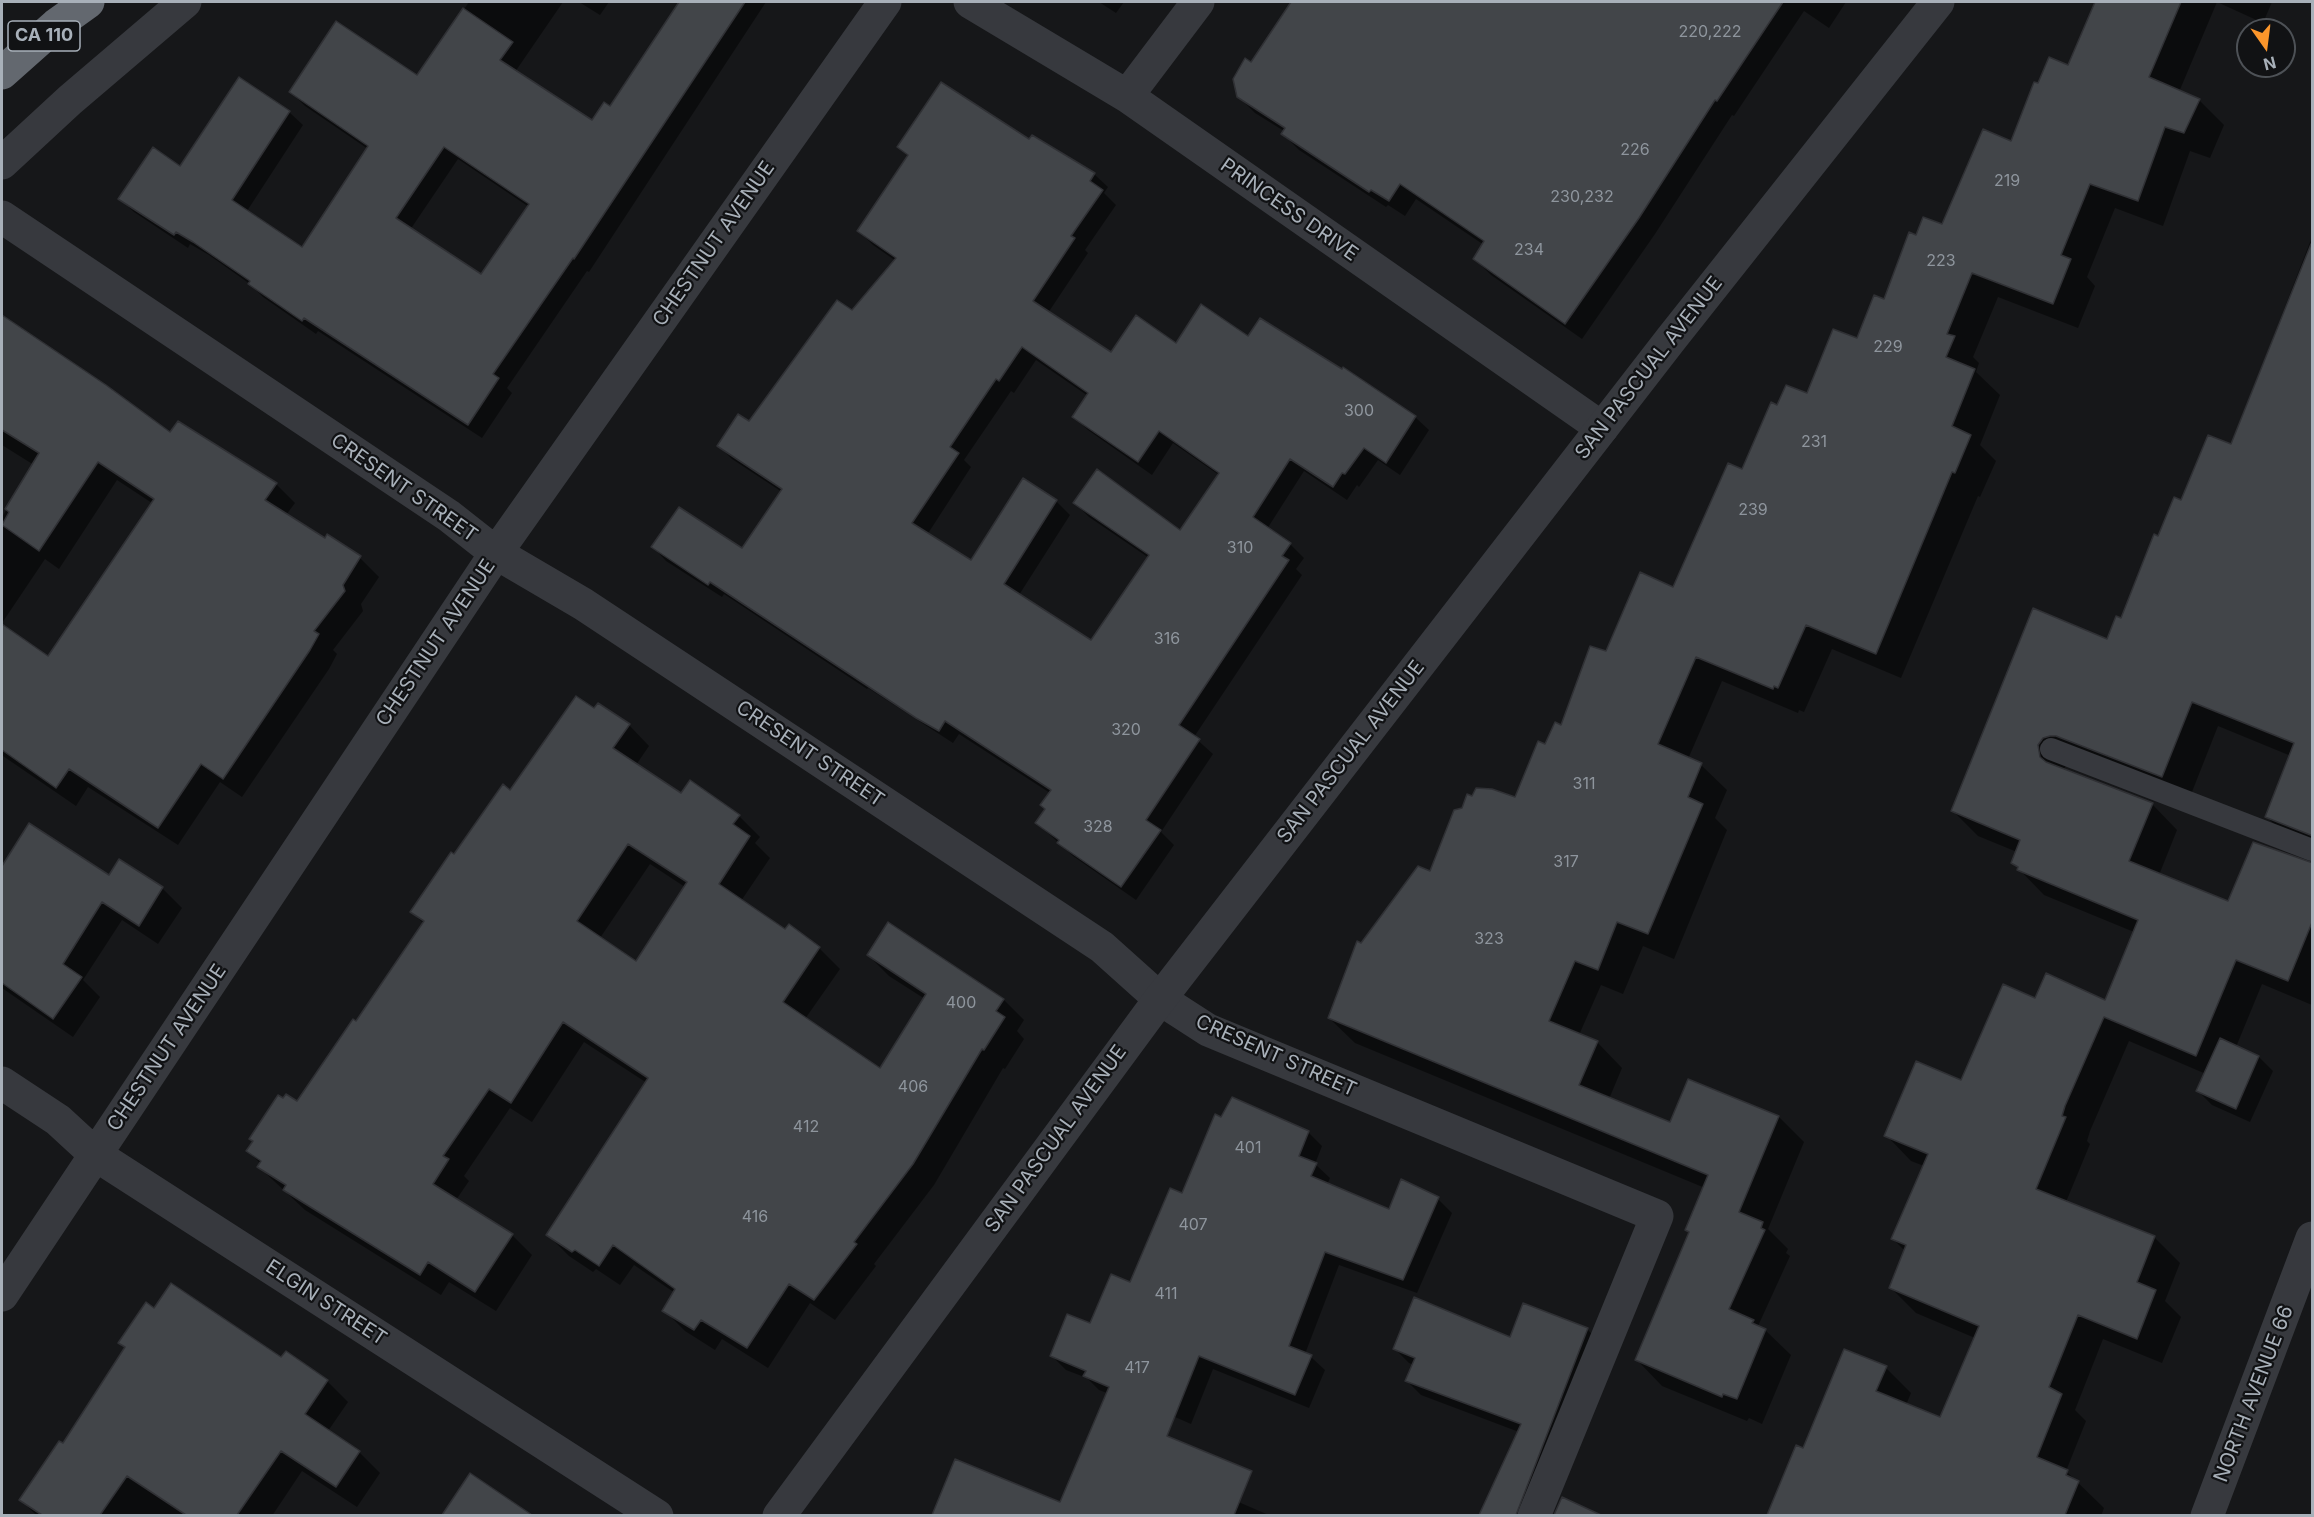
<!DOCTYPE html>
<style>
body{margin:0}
#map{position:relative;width:2314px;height:1517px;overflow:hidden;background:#161719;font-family:Inter,sans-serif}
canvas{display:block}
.frame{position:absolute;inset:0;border:3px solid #a8b0b9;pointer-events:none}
.north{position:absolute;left:2236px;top:18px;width:60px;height:60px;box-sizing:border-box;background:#111214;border:2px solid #4d5156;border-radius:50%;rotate:166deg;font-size:16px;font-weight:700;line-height:24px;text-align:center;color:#a8b0b9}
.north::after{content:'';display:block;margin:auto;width:21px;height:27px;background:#fc962b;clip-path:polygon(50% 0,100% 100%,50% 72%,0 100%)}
</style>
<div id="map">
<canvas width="2314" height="1517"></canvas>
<div class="frame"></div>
<div class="north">N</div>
</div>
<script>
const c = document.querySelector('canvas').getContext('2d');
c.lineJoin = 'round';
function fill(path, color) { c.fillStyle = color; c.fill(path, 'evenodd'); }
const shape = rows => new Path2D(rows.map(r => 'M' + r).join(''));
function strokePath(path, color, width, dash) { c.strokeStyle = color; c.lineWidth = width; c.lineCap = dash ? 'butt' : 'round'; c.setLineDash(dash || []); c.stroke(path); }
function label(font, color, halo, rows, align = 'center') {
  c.font = font + ' Inter,sans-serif'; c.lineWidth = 4.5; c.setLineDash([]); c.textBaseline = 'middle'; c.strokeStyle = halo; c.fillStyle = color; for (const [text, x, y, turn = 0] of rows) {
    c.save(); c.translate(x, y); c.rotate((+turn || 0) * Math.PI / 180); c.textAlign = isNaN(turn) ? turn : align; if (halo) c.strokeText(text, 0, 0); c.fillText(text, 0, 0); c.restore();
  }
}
const shadow = shape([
 [469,2,563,2,515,72,592,122,611,108,681,2,766,2,589,272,587,271,507,388,512,393,482,438,318,331,316,334,263,297,250,284,209,255,190,244,188,248,134,212,120,199,289,112,303,125,247,211,302,249,368,149,305,106,291,92,417,77],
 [458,159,529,207,482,277,410,230],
 [579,2,609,2,600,15],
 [1099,2,1124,2,1116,13],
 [1293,2,1846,2,1829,28,1804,11,1734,116,1732,115,1655,234,1582,339,1491,275,1475,259,1484,245,1416,199,1405,216,1388,205,1386,207,1299,150,1283,134,1284,131,1255,113,1238,96,1252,64],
 [2096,2,2272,2,2263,23,2217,2,2179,92,2199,100,2224,125,2210,158,2190,151,2163,226,2115,208,2087,277,2095,286,2078,328,1998,297,1973,357,1979,363,1976,372,2000,395,1980,445,1996,461,1980,497,1978,496,1901,678,1832,649,1804,712,1799,710,1798,713,1722,681,1688,759,1701,765,1727,790,1715,818,1727,830,1674,959,1643,946,1623,994,1601,985,1579,1035,1597,1042,1622,1068,1609,1099,1671,1124,1779,1117,1804,1142,1768,1229,1788,1249,1786,1253,1790,1256,1758,1326,1765,1330,1791,1355,1762,1424,1749,1418,1747,1421,1662,1386,1637,1360,1690,1233,1705,1188,1355,1043,1329,1018,1362,945,1431,873,1516,799,1546,746,1562,727,1607,653,1674,589,1743,471,1778,407,1807,395,1857,340,1885,301,1917,237,1943,226,2012,143,2039,85,2068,67],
 [1030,141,1094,174,1108,187,1104,193,1116,205,1085,250,1088,253,1048,313,1111,354,1249,338,1415,417,1429,430,1400,475,1378,460,1359,487,1357,485,1347,500,1304,471,1267,529,1290,544,1304,558,1296,569,1302,575,1194,737,1213,754,1161,832,1174,845,1136,900,1073,856,1037,823,1047,810,1050,793,959,734,953,743,868,688,867,689,724,594,722,597,666,561,653,547,742,550,782,492,732,459,719,446,750,423,852,312,896,261,873,245,859,231,909,157,899,147],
 [1036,360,1088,396,1074,417,1088,430,1152,475,1173,443,1219,475,1181,532,1075,503,1089,517,1149,558,1091,642,1019,595,1070,515,1056,501,972,562,927,535,971,467,964,460,1011,391,1014,393],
 [2312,237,2312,851,2292,842,2267,817,2291,756,2218,726,2188,802,2068,763,2063,770,2152,804,2177,830,2159,875,2229,903,2312,865,2312,1005,2262,984,2236,1047,2259,1057,2273,1071,2250,1122,2212,1105,2198,1091,2206,1074,2129,1041,2090,1131,2087,1141,2090,1144,2066,1202,2154,1237,2180,1263,2165,1301,2181,1317,2162,1363,2103,1339,2075,1410,2086,1421,2066,1471,2104,1508,2101,1516,1774,1516,1770,1512,1804,1450,1886,1368,1911,1393,1906,1405,1941,1419,1975,1338,1916,1313,1890,1287,1905,1251,1892,1238,1924,1166,1911,1161,1886,1135,1962,1082,2035,1000,2106,1002,2134,932,2044,895,2013,863,2017,852,1978,836,1953,811,2108,641,2121,620,2159,538,2182,502,2231,446],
 [2,317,105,386,171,434,276,484,295,503,286,515,326,540,360,558,379,577,361,604,363,611,333,650,337,654,329,669,242,797,220,782,178,845,88,787,76,806,3,756,2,758,2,626,49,659,152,503,117,480,59,569,45,559,2,623,2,517,34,465,2,445],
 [595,710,629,725,649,746,636,765,682,795,691,782,739,816,760,837,755,843,770,858,741,901,786,931,789,926,819,948,840,969,805,1019,881,1070,925,999,889,976,868,955,1004,1000,1024,1020,1017,1031,1024,1039,1005,1069,1003,1068,934,1185,874,1264,876,1266,835,1320,810,1303,768,1368,722,1339,715,1350,685,1331,664,1310,675,1293,634,1265,620,1285,596,1269,593,1272,569,1256,548,1235,647,1083,584,1042,532,1122,510,1108,464,1176,469,1181,456,1200,512,1235,532,1255,496,1311,449,1282,441,1295,305,1210,259,1167,261,1164,248,1151,297,1103,356,1023,424,924,412,912,455,857,510,792],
 [650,864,685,887,636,963,600,938],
 [29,825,109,877,120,861,163,889,182,908,158,944,122,920,83,980,100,997,73,1037,2,988,2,869],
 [1222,1119,1308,1132,1322,1146,1315,1164,1330,1178,1327,1185,1390,1211,1401,1181,1438,1199,1452,1213,1417,1293,1339,1265,1305,1354,1311,1357,1325,1370,1309,1408,1213,1369,1191,1424,1175,1417,1155,1466,1271,1516,1055,1516,1107,1393,1099,1390,1087,1378,1066,1370,1052,1356,1091,1325,1131,1284,1183,1194],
 [155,1310,282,1359,327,1381,348,1402,328,1431,359,1452,380,1473,357,1507,302,1471,272,1516,37,1516,21,1500,63,1445,126,1348,120,1342],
 [1587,1329,1601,1343,1533,1516,1481,1516,1519,1432,1421,1395,1407,1381,1414,1365,1409,1363,1395,1349],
 [470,1476,530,1516,443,1516],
 [1563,1500,1595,1516,1556,1516],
 [1051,1508,1048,1516,941,1516,936,1510]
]);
const building = shape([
 [679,2,745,2,574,259,573,258,493,374,499,378,468,425,304,318,302,321,248,284,250,281,193,242,176,232,174,235,118,199,153,147,180,166,239,77,290,111,232,200,302,247,368,146,289,92,336,21,417,75,463,8,513,42,500,60,592,120,604,102,610,106,679,2],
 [444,147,529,204,481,274,396,218,444,147],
 [1291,2,1783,2,1717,101,1715,100,1639,218,1565,324,1473,259,1484,241,1400,184,1389,201,1371,190,1369,192,1281,134,1285,128,1237,97,1233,79,1245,58,1251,62,1291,2],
 [2095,2,2181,2,2149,77,2200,99,2184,133,2165,127,2138,201,2090,184,2061,255,2071,259,2053,304,1972,273,1947,334,1955,336,1946,357,1975,369,1952,426,1971,435,1955,473,1952,472,1876,654,1806,625,1778,688,1774,686,1773,689,1696,657,1658,744,1702,763,1688,797,1703,804,1648,934,1617,922,1598,970,1575,961,1549,1021,1598,1041,1579,1085,1670,1122,1688,1079,1779,1116,1739,1212,1763,1222,1761,1228,1765,1230,1729,1309,1754,1320,1752,1323,1766,1329,1737,1399,1723,1394,1722,1397,1635,1360,1689,1232,1685,1230,1708,1175,1328,1018,1357,941,1361,943,1418,866,1430,871,1454,810,1462,808,1467,794,1472,796,1476,788,1492,789,1515,797,1538,741,1545,744,1555,722,1561,725,1590,646,1606,651,1640,572,1673,587,1728,463,1742,469,1771,402,1777,405,1786,385,1807,393,1833,329,1857,338,1874,295,1884,299,1909,232,1916,235,1923,217,1942,224,1983,129,2011,141,2034,82,2038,83,2049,57,2068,65,2095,2],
 [941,82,1029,139,1032,135,1095,173,1090,181,1103,190,1071,236,1075,238,1033,301,1111,352,1136,315,1176,343,1201,304,1248,336,1260,318,1342,369,1343,367,1416,416,1386,463,1364,448,1345,474,1342,473,1333,487,1290,459,1253,517,1291,543,1282,556,1289,560,1179,725,1200,739,1146,820,1161,830,1121,887,1057,843,1059,840,1035,823,1045,809,1040,805,1051,790,945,721,939,731,916,718,710,582,708,585,651,547,679,507,742,548,782,489,717,446,738,414,749,421,837,300,852,310,896,258,857,231,908,155,897,147,941,82],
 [1022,347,1088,393,1072,417,1138,462,1159,431,1219,473,1180,530,1097,469,1073,503,1149,555,1091,640,1004,584,1057,500,1023,478,971,560,912,523,959,453,950,447,996,379,999,381,1022,347],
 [2311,244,2313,244,2313,836,2265,817,2294,743,2192,702,2162,777,2056,736,2050,736,2043,738,2038,745,2040,757,2046,762,2153,803,2129,861,2228,901,2253,842,2313,863,2313,920,2288,981,2236,960,2196,1056,2104,1017,2065,1106,2062,1116,2066,1117,2036,1189,2155,1236,2137,1282,2156,1290,2137,1339,2078,1315,2049,1387,2062,1394,2037,1457,2068,1470,2066,1475,2079,1481,2065,1515,1767,1515,1796,1445,1803,1448,1844,1349,1887,1366,1876,1391,1940,1417,1979,1326,1889,1288,1906,1245,1891,1239,1928,1154,1884,1136,1916,1061,1961,1080,2003,984,2035,998,2046,973,2105,1000,2138,920,2017,870,2018,867,2011,863,2020,840,1951,811,2033,608,2107,639,2116,616,2121,618,2154,534,2158,536,2174,497,2181,500,2208,435,2231,444,2311,244],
 [2,315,106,385,170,432,178,421,277,483,265,500,325,538,327,534,361,556,343,585,345,591,314,631,319,634,310,650,223,779,201,764,158,828,69,769,56,788,2,750,2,624,48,656,154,499,98,462,39,551,2,525,9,512,5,509,39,453,2,430,2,315],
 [576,696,594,708,598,703,630,724,613,748,681,793,690,780,740,815,733,824,750,836,719,884,785,929,789,924,820,947,783,1002,880,1068,926,994,867,955,888,922,1004,999,996,1011,1005,1017,984,1050,982,1049,913,1164,854,1242,857,1244,814,1300,789,1284,747,1348,701,1320,694,1330,662,1311,675,1289,613,1245,599,1266,575,1250,572,1252,546,1235,648,1078,563,1022,511,1103,489,1089,443,1156,449,1159,433,1184,513,1234,475,1292,428,1262,420,1275,283,1190,286,1185,257,1167,261,1161,246,1151,253,1141,249,1139,278,1095,283,1098,286,1094,297,1101,353,1019,356,1021,424,921,410,912,451,852,454,854,503,784,510,790,576,696],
 [628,844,687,882,636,961,577,921,628,844],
 [29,823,109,875,119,859,163,887,139,926,102,902,63,964,82,977,53,1019,2,983,2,866,29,823],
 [2220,1038,2259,1056,2236,1109,2196,1091,2220,1038],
 [1232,1097,1309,1131,1299,1156,1317,1163,1311,1176,1389,1209,1401,1179,1439,1197,1403,1280,1325,1252,1289,1346,1312,1355,1295,1395,1199,1356,1167,1436,1252,1471,1234,1515,932,1515,955,1459,1060,1502,1109,1387,1083,1376,1086,1371,1050,1356,1067,1314,1090,1323,1111,1274,1130,1282,1170,1188,1182,1193,1215,1114,1221,1117,1232,1097],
 [171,1283,281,1357,286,1351,328,1380,305,1414,360,1451,336,1487,281,1451,237,1515,186,1515,127,1476,100,1515,42,1515,19,1500,59,1441,63,1443,125,1347,118,1343,146,1302,154,1308,171,1283],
 [1414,1297,1510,1337,1523,1303,1588,1328,1516,1515,1479,1515,1521,1424,1405,1381,1415,1358,1393,1349,1414,1297],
 [470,1473,532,1515,442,1515,470,1473],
 [1562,1497,1601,1515,1554,1515,1562,1497]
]);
const service = shape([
 [2051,749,2312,850]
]);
const minor = shape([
 [970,2,1127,96,1602,428],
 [1127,96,1198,2],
 [2,163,70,100,185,2],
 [2,217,449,516,496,553,583,604,1102,947,1160,999,1208,1030,1657,1216,1534,1516],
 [2,1083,58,1120,96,1155,657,1516],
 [2,1295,496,553,885,2]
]);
const tertiary = shape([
 [779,1516,1160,999,1671,339,1938,2],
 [2207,1516,2312,1238]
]);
const motorway = shape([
 [2,73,56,25,88,2]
]);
const numberNames = [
 ["220,222",1710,32],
 ["226",1635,150],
 ["219",2007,181],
 ["230,232",1582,197],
 ["234",1529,250],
 ["223",1941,261],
 ["229",1888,347],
 ["300",1359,411],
 ["231",1814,442],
 ["239",1753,510],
 ["310",1240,548],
 ["316",1167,639],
 ["320",1126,730],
 ["311",1584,784],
 ["328",1098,827],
 ["317",1566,862],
 ["323",1489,939],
 ["400",961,1003],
 ["406",913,1087],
 ["412",806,1127],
 ["401",1248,1148],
 ["416",755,1217],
 ["407",1193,1225],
 ["411",1166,1294],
 ["417",1137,1368]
];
const shields = [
 [44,36,72]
];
const shieldNames = [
 ["CA 110",44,36]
];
const streetNames = [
 ["PRINCESS DRIVE",1289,210,35],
 ["CHESTNUT AVENUE",714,244,-55],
 ["SAN PASCUAL AVENUE",1649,368,-52],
 ["CRESENT STREET",404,488,35],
 ["CHESTNUT AVENUE",436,643,-56],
 ["SAN PASCUAL AVENUE",1351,752,-52],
 ["CRESENT STREET",810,754,34],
 ["CHESTNUT AVENUE",167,1048,-56],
 ["CRESENT STREET",1276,1056,24],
 ["SAN PASCUAL AVENUE",1056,1139,-54],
 ["ELGIN STREET",326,1303,33],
 ["NORTH AVENUE 66",2254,1394,-69]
];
fill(shadow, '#0007');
fill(building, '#424549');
strokePath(building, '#303135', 1.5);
strokePath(service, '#37393e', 22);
strokePath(minor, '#37393e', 33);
strokePath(tertiary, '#37393e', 33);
strokePath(motorway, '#63686f', 33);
label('16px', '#8e959d', null, numberNames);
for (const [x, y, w] of shields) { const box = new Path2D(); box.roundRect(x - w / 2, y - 15, w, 30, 4.5); c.fillStyle = '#111214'; c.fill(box); strokePath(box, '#a8b0b9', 1.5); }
label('bold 18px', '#a8b0b9', null, shieldNames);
label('20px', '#a8b0b9', '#111214', streetNames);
</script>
